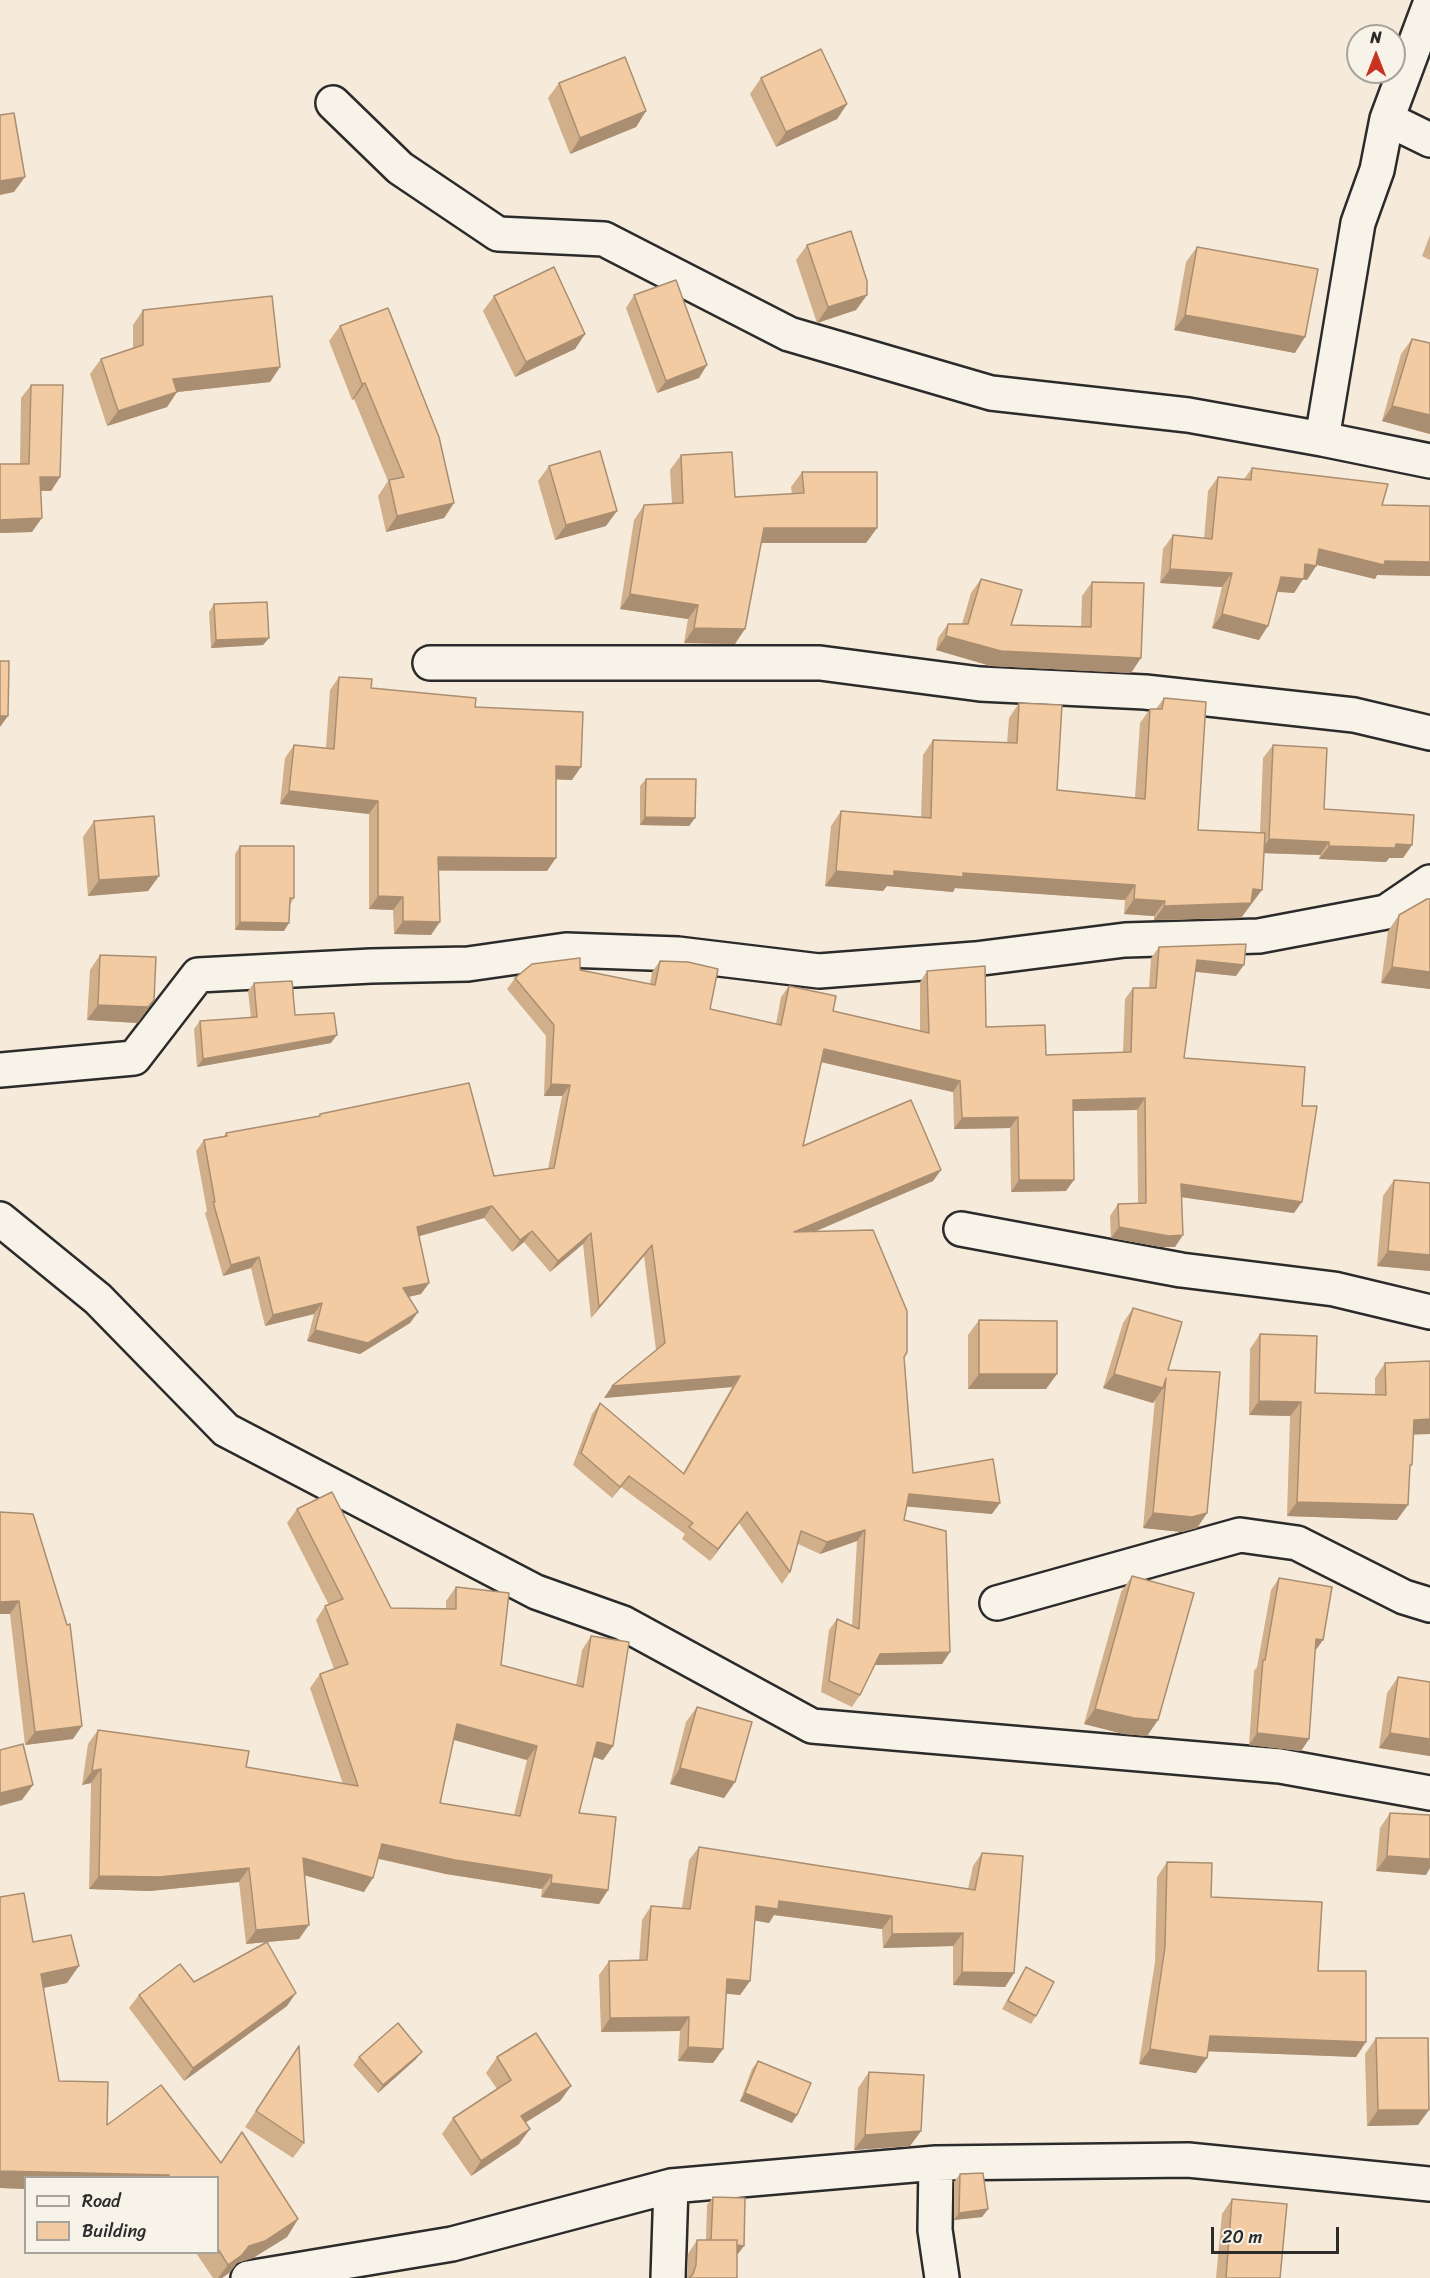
<!DOCTYPE html>
<style>
body{margin:0}
#map{position:relative;width:1430px;height:2278px;overflow:hidden;background:#f6ebda;font-family:Sriracha,sans-serif}
canvas{display:block}
.legend{position:absolute;left:24px;top:2176px;width:195px;height:78px;box-sizing:border-box;background:#f7f3e8;border:2px solid #a5a39c;margin:0;padding:8px 10px;list-style:none;font-size:18px;color:#2b2b2b}
.legend li{display:flex;align-items:center;gap:12px;height:30px}
.legend b{width:30px;border:2px solid #a5a39c}
.north{position:absolute;left:1346px;top:24px;width:60px;height:60px;box-sizing:border-box;background:#f7f3e8;border:2px solid #a5a39c;border-radius:50%;rotate:0deg;font-size:16px;font-weight:700;line-height:24px;text-align:center;color:#2b2b2b}
.north::after{content:'';display:block;margin:auto;width:21px;height:27px;background:#c8321e;clip-path:polygon(50% 0,100% 100%,50% 72%,0 100%)}
.scale{position:absolute;left:1211px;top:2227px;width:128px;height:27px;box-sizing:border-box;border:3px solid #2b2b2b;border-top:0;padding-left:8px;font-size:18px;line-height:21px;white-space:nowrap;color:#2b2b2b;-webkit-text-stroke:4px #f7f3e8;paint-order:stroke}
</style>
<div id="map">
<canvas width="1430" height="2278"></canvas>
<ul class="legend">
<li><b style="height:8px;background:#f7f3e8"></b>Road</li>
<li><b style="height:16px;background:#f3cba2"></b>Building</li>
</ul>
<div class="north">N</div>
<div class="scale">20 m</div>
</div>
<script>
const c = document.querySelector('canvas').getContext('2d');
c.lineJoin = 'round';
const shape = rows => new Path2D(rows.map(r => 'M' + r).join(''));
function strokePath(path, color, width, dash) { c.strokeStyle = color; c.lineWidth = width; c.lineCap = dash ? 'butt' : 'round'; c.setLineDash(dash || []); c.stroke(path); }
function fill(path, color) { c.fillStyle = color; c.fill(path, 'evenodd'); }
const street = shape([
 [333,103,400,168,498,234,604,239,789,334,991,393,1188,415,1322,439,1430,461],
 [1387,119,1430,140],
 [1322,439,1358,223,1377,170,1387,119,1430,4],
 [430,663,820,663,980,684,1145,692,1354,715,1430,733],
 [0,1070,134,1058,198,975,371,966,468,964,566,950,678,954,819,971,975,959,1125,940,1259,936,1386,912,1430,882],
 [0,1219,98,1299,226,1430,536,1592,623,1623,812,1726,1280,1766,1430,1793],
 [961,1229,1181,1270,1334,1289,1430,1312],
 [997,1603,1240,1535,1297,1543,1404,1597,1430,1605],
 [936,2163,935,2230,942,2278],
 [248,2278,452,2244,671,2186,936,2163,1188,2160,1430,2184],
 [668,2278,671,2186]
]);
const wall = shape([
 [761,78,847,104,837,119,776,147,750,94],
 [559,83,646,111,636,127,570,154,548,98],
 [1430,235,1430,260,1422,256],
 [807,245,867,295,856,310,817,323,796,260],
 [1197,247,1295,353,1174,330,1186,262],
 [634,295,699,378,657,393,626,308],
 [494,296,585,334,575,349,515,377,483,311],
 [143,310,280,367,270,382,177,392,167,407,107,426,90,374,101,359,133,348,133,325],
 [340,326,454,503,444,518,386,532,378,496,388,481,354,399,352,400,329,341],
 [1412,339,1430,343,1430,434,1382,421,1401,354],
 [31,385,60,477,51,491,40,491,32,532,0,533,0,464,20,464,21,398],
 [681,455,735,497,792,494,791,487,802,472,877,528,866,543,761,543,735,644,684,643,688,619,620,609,634,520,644,505,672,504,670,470],
 [549,466,606,526,555,540,538,481],
 [1252,468,1382,505,1430,506,1430,576,1377,575,1375,579,1317,565,1307,580,1303,579,1294,593,1277,592,1259,640,1212,628,1222,587,1160,583,1163,549,1173,535,1204,539,1208,491,1218,477,1244,479],
 [981,579,1011,625,1081,627,1082,596,1092,582,1131,673,991,666,936,650,938,638,948,624,962,624,971,593],
 [214,604,269,638,263,645,211,648,209,612],
 [339,677,371,688,475,707,572,780,556,779,547,871,438,871,431,935,394,934,393,910,369,909,369,814,280,804,285,758,294,745,326,748,330,690],
 [1164,698,1198,830,1260,833,1263,758,1273,745,1324,809,1412,845,1403,858,1389,858,1386,862,1319,859,1320,855,1264,853,1251,904,1250,904,1241,918,1154,920,1154,916,1124,914,1125,900,955,888,953,892,887,886,883,891,825,886,831,826,841,811,921,817,923,755,933,740,1007,743,1009,718,1019,703,1057,790,1135,798,1140,723,1150,709,1156,709],
 [646,779,695,818,689,826,640,825,640,786],
 [94,821,159,876,148,891,88,896,83,837],
 [240,846,294,898,290,905,284,931,235,930,235,854],
 [1399,915,1430,989,1381,983,1388,931],
 [1159,947,1236,976,1196,972,1184,1058,1294,1213,1181,1197,1175,1247,1161,1247,1111,1238,1110,1216,1118,1204,1138,1203,1137,1110,1073,1111,1066,1191,1011,1192,1010,1128,954,1129,953,1092,822,1062,803,1146,941,1170,933,1181,813,1232,904,1357,913,1473,992,1514,907,1506,904,1520,950,1652,942,1664,875,1665,860,1695,852,1707,821,1692,829,1630,837,1619,852,1626,857,1541,820,1554,798,1544,790,1572,782,1584,739,1523,710,1561,682,1539,685,1534,621,1487,612,1498,573,1465,592,1414,600,1403,683,1473,732,1387,604,1398,656,1350,644,1256,591,1318,583,1244,550,1272,524,1242,512,1252,484,1218,419,1236,429,1283,421,1294,408,1297,418,1312,410,1323,360,1354,307,1341,314,1314,265,1326,251,1268,223,1276,205,1213,207,1211,196,1151,204,1140,224,1136,226,1133,319,1116,320,1114,494,1176,548,1169,562,1096,544,1096,546,1036,507,989,515,978,580,970,650,984,652,972,660,961,710,1009,776,1024,781,997,789,986,833,1011,920,1031,920,982,927,971,986,1027,1046,1055,1123,1052,1125,999,1133,988,1149,988,1151,958],
 [100,955,138,1023,87,1020,90,970],
 [254,983,331,1043,197,1067,194,1029,200,1021,251,1018,248,991],
 [1394,1180,1430,1271,1377,1266,1383,1196],
 [1133,1308,1168,1370,1207,1513,1197,1528,1182,1532,1143,1528,1155,1399,1153,1403,1103,1388,1123,1323],
 [979,1320,1057,1374,1046,1389,968,1389,968,1335],
 [1260,1334,1315,1393,1375,1395,1375,1378,1385,1363,1414,1434,1397,1520,1287,1516,1290,1416,1249,1415,1250,1349],
 [297,1509,391,1608,446,1609,446,1601,456,1587,501,1665,576,1685,582,1650,591,1636,613,1746,603,1760,593,1757,579,1813,608,1890,599,1904,541,1897,542,1889,446,1874,378,1859,364,1892,304,1875,299,1939,267,1942,287,2006,184,2081,129,2008,139,1995,194,1982,267,1942,246,1944,239,1882,150,1891,89,1889,91,1783,82,1785,88,1744,98,1730,246,1767,343,1784,310,1688,320,1674,334,1669,316,1620,325,1606,329,1605,287,1523],
 [454,1740,527,1760,514,1815,440,1803],
 [0,1512,73,1739,25,1745,10,1614,0,1614],
 [1132,1576,1158,1720,1147,1736,1124,1734,1084,1724,1121,1592],
 [1279,1578,1323,1640,1315,1651,1309,1739,1301,1751,1249,1745,1254,1671,1257,1667,1271,1590],
 [1398,1677,1430,1682,1430,1756,1379,1748,1387,1693],
 [697,1707,735,1782,724,1798,670,1784,686,1722],
 [1390,1813,1426,1875,1376,1871,1380,1828],
 [699,1847,968,1889,973,1866,982,1853,1014,1973,1005,1987,953,1985,953,1946,883,1948,882,1929,774,1915,769,1923,754,1920,750,1981,740,1995,726,1993,723,2049,713,2063,678,2061,680,2031,601,2032,599,1975,609,1961,639,1961,642,1920,651,1906,682,1908,689,1860],
 [1167,1862,1211,1897,1318,1971,1356,2057,1208,2051,1196,2073,1139,2064,1155,1962,1157,1877],
 [0,1897,33,1942,67,1983,43,1988,59,2081,107,2125,221,2163,242,2132,298,2219,287,2237,253,2258,237,2263,230,2272,222,2278,213,2278,196,2253,218,2253,218,2178,26,2178,26,2189,0,2188],
 [1026,1967,1036,2016,1031,2024,1002,2009,1021,1975],
 [1376,2038,1418,2125,1367,2126,1365,2054],
 [299,2046,304,2143,293,2158,245,2127],
 [359,2057,416,2059,378,2093,353,2065],
 [497,2057,571,2086,560,2101,525,2123,519,2144,471,2176,442,2134,453,2118,497,2089,486,2073],
 [758,2061,792,2123,740,2101,752,2069],
 [869,2072,921,2131,910,2146,854,2150,858,2088],
 [960,2174,988,2209,982,2217,954,2220,954,2182],
 [713,2197,738,2254,737,2253,737,2278,687,2278,688,2254,697,2240,706,2240,707,2205],
 [1232,2199,1280,2278,1216,2278,1222,2214]
]);
const shadedWall = shape([
 [847,104,837,119,776,147,786,132],
 [646,111,636,127,570,154,580,138],
 [25,177,14,192,0,195,0,181],
 [867,295,856,310,817,323,828,307],
 [1185,315,1305,337,1295,353,1174,330],
 [585,334,575,349,515,377,526,362],
 [707,365,699,378,657,393,666,381],
 [280,367,270,382,177,392,167,407,107,426,118,411,173,379],
 [365,383,354,399,352,400,362,384],
 [1392,406,1430,415,1430,434,1382,421],
 [40,477,60,477,51,491,30,490],
 [454,503,444,518,386,532,397,516],
 [617,511,606,526,555,540,566,525],
 [42,518,32,532,0,533,0,520],
 [764,528,877,528,866,543,753,543],
 [1319,549,1430,562,1430,576,1377,575,1375,579,1309,563],
 [1305,564,1316,566,1307,580,1303,579,1294,593,1271,591,1281,577],
 [1170,569,1232,573,1222,587,1160,583],
 [630,594,698,605,688,619,620,609],
 [1222,614,1268,626,1259,640,1212,628],
 [694,628,745,629,735,644,684,643],
 [946,636,1141,658,1131,673,991,666,936,650],
 [269,638,263,645,211,648,216,640],
 [0,716,8,716,0,727],
 [556,766,581,767,572,780,547,779],
 [289,791,378,801,369,814,280,804],
 [645,817,695,818,689,826,640,825],
 [1269,839,1329,842,1320,855,1259,853],
 [1396,844,1412,845,1403,858,1389,858,1386,862,1319,859,1329,846],
 [438,857,556,858,547,871,428,870],
 [836,871,894,871,963,873,1135,885,1125,900,955,888,953,892,887,886,883,891,825,886],
 [159,876,148,891,88,896,99,880],
 [1253,889,1262,890,1241,918,1154,920,1164,906],
 [378,896,403,897,393,910,369,909],
 [1134,899,1165,901,1154,916,1124,914],
 [403,921,440,922,431,935,394,934],
 [240,922,289,923,284,931,235,930],
 [1197,960,1244,965,1236,976,1189,971],
 [1392,967,1430,972,1430,989,1381,983],
 [154,1000,138,1023,87,1020,98,1005],
 [337,1035,331,1043,197,1067,203,1059],
 [824,1049,960,1081,953,1092,816,1061],
 [551,1084,570,1085,562,1096,544,1096],
 [1145,1098,1137,1110,1065,1111,1073,1100],
 [1018,1117,1010,1128,954,1129,962,1118],
 [941,1170,933,1181,786,1244,794,1232],
 [1019,1180,1074,1180,1066,1191,1011,1192],
 [1181,1184,1302,1202,1294,1213,1173,1196],
 [492,1206,484,1218,409,1239,417,1227],
 [1119,1227,1183,1235,1175,1247,1161,1247,1111,1238],
 [532,1231,524,1242,512,1252,520,1240],
 [591,1233,583,1244,550,1272,558,1261],
 [652,1245,644,1256,591,1318,599,1307],
 [1388,1251,1430,1255,1430,1271,1377,1266],
 [259,1257,251,1268,223,1276,231,1265],
 [429,1283,421,1294,395,1300,403,1288],
 [322,1303,314,1314,265,1326,273,1315],
 [418,1312,410,1323,360,1354,307,1341,315,1330],
 [979,1374,1057,1374,1046,1389,968,1389],
 [1114,1374,1163,1388,1153,1403,1103,1388],
 [740,1376,732,1387,604,1398,612,1386],
 [1259,1401,1301,1402,1290,1416,1249,1415],
 [1430,1419,1430,1434,1404,1435,1414,1420],
 [629,1476,621,1487,612,1498,620,1487],
 [909,1494,1000,1503,992,1514,901,1506],
 [1297,1502,1408,1505,1397,1520,1287,1516],
 [747,1512,739,1523,710,1561,718,1549],
 [1153,1513,1207,1513,1197,1528,1182,1532,1143,1528],
 [865,1530,857,1541,820,1554,827,1542],
 [19,1601,10,1614,0,1614,0,1602],
 [1316,1639,1323,1640,1314,1652],
 [950,1652,942,1664,872,1665,880,1654],
 [1095,1709,1158,1720,1147,1736,1124,1734,1084,1724],
 [457,1724,537,1746,527,1760,447,1738],
 [82,1726,73,1739,25,1745,35,1732],
 [1257,1733,1309,1739,1301,1751,1249,1745],
 [1390,1733,1430,1739,1430,1756,1379,1748],
 [597,1742,613,1746,603,1760,588,1755],
 [680,1768,735,1782,724,1798,670,1784],
 [101,1769,91,1783,82,1785,92,1771],
 [33,1785,22,1800,0,1806,0,1793],
 [382,1844,552,1875,542,1889,446,1874,372,1857],
 [1387,1856,1430,1859,1430,1868,1426,1875,1376,1871],
 [303,1858,373,1878,364,1892,293,1872],
 [249,1868,239,1882,150,1891,89,1889,99,1876],
 [551,1883,608,1890,599,1904,541,1897],
 [779,1901,892,1916,882,1929,774,1915,769,1923,746,1919,756,1906],
 [309,1925,299,1939,246,1944,256,1930],
 [963,1933,953,1946,883,1948,892,1934],
 [79,1966,67,1983,29,1991,41,1974],
 [962,1972,1014,1973,1005,1987,953,1985],
 [727,1979,750,1981,740,1995,717,1993],
 [296,1993,287,2006,184,2081,193,2068],
 [689,2017,680,2031,601,2032,610,2018],
 [1210,2036,1366,2042,1356,2057,1199,2051],
 [688,2047,723,2049,713,2063,678,2061],
 [1150,2049,1207,2058,1196,2073,1139,2064],
 [422,2052,416,2059,378,2093,383,2085],
 [571,2086,560,2101,510,2132,521,2116],
 [745,2093,797,2115,792,2123,740,2101],
 [1378,2110,1429,2110,1418,2125,1367,2126],
 [530,2129,519,2144,471,2176,481,2161],
 [921,2131,910,2146,854,2150,865,2135],
 [0,2171,169,2175,168,2178,26,2178,26,2189,0,2188],
 [988,2209,982,2217,954,2220,959,2213],
 [298,2219,287,2237,253,2258,237,2263,230,2272,222,2278,218,2278,228,2265,249,2246],
 [711,2242,744,2246,738,2254,706,2250]
]);
const building = shape([
 [821,49,847,104,786,132,761,78,821,49],
 [625,57,646,111,580,138,559,83,625,57],
 [14,113,25,177,0,181,0,115,14,113],
 [851,231,867,281,867,295,828,307,807,245,851,231],
 [1197,247,1318,269,1305,337,1185,315,1197,247],
 [554,267,585,334,526,362,494,296,554,267],
 [676,280,707,365,666,381,634,295,676,280],
 [272,296,280,367,173,379,177,392,118,411,101,359,143,345,143,310,272,296],
 [388,308,439,437,454,503,397,516,389,480,404,477,365,383,362,384,340,326,388,308],
 [1412,339,1430,343,1430,415,1392,406,1412,339],
 [31,385,63,385,60,477,40,477,42,518,0,520,0,464,29,464,31,385],
 [600,451,617,511,566,525,549,466,600,451],
 [732,452,735,497,804,493,802,472,877,472,877,528,764,528,745,629,694,628,698,605,630,594,644,505,683,503,681,455,732,452],
 [1252,468,1388,484,1382,505,1430,506,1430,562,1385,561,1384,565,1319,549,1316,566,1305,564,1304,579,1281,577,1268,626,1222,614,1232,573,1170,569,1173,535,1212,539,1218,477,1251,480,1252,468],
 [981,579,1022,590,1011,625,1091,627,1092,582,1144,583,1141,658,1001,651,946,636,948,624,968,624,981,579],
 [267,602,269,638,216,640,214,604,267,602],
 [0,661,9,661,8,716,0,716,0,661],
 [339,677,372,679,371,688,476,698,475,707,583,712,581,767,556,766,556,858,438,857,440,922,403,921,403,897,378,896,378,801,289,791,294,745,334,749,339,677],
 [1164,698,1206,702,1198,830,1265,833,1262,890,1253,889,1251,903,1164,906,1165,901,1134,899,1135,885,963,873,963,877,894,871,894,876,836,871,841,811,931,818,933,740,1017,743,1019,703,1062,705,1057,790,1145,799,1150,709,1162,709,1164,698],
 [1273,745,1327,748,1324,809,1414,815,1412,845,1396,844,1395,848,1329,846,1329,842,1269,839,1273,745],
 [646,779,696,779,695,818,645,817,646,779],
 [154,816,159,876,99,880,94,821,154,816],
 [240,846,294,846,294,898,290,898,289,923,240,922,240,846],
 [1427,899,1430,899,1430,972,1392,967,1399,915,1427,899],
 [1246,944,1244,965,1197,960,1184,1058,1305,1067,1302,1106,1317,1106,1302,1202,1181,1184,1183,1235,1169,1236,1119,1227,1118,1204,1146,1203,1145,1098,1073,1100,1074,1180,1019,1180,1018,1117,962,1118,960,1081,824,1049,803,1146,911,1100,941,1170,794,1232,873,1230,907,1311,907,1352,904,1357,913,1473,993,1459,1000,1503,909,1494,904,1520,946,1531,950,1652,880,1654,860,1695,829,1681,837,1619,859,1629,865,1530,827,1542,801,1531,790,1572,747,1512,718,1549,689,1527,693,1523,629,1476,620,1487,581,1453,600,1403,684,1474,740,1376,612,1386,665,1343,652,1245,599,1307,591,1233,558,1261,532,1231,520,1240,492,1206,417,1227,429,1283,403,1288,418,1312,368,1343,315,1330,322,1303,273,1315,259,1257,231,1265,213,1202,215,1202,204,1140,227,1136,226,1133,320,1116,320,1114,469,1083,494,1176,554,1168,570,1085,551,1084,554,1025,515,978,532,964,580,958,580,970,655,985,660,961,688,962,718,969,710,1009,781,1025,789,986,836,996,833,1011,929,1033,927,971,985,966,986,1027,1045,1025,1046,1055,1131,1052,1133,988,1156,988,1159,947,1246,944],
 [100,955,156,957,154,1000,148,1007,98,1005,100,955],
 [292,981,295,1015,334,1013,337,1035,203,1059,200,1021,257,1017,254,983,292,981],
 [1394,1180,1430,1183,1430,1255,1388,1251,1394,1180],
 [1133,1308,1182,1322,1168,1370,1220,1372,1207,1513,1192,1517,1153,1513,1166,1378,1163,1388,1114,1374,1133,1308],
 [979,1320,1057,1321,1057,1374,979,1374,979,1320],
 [1260,1334,1317,1336,1315,1393,1386,1395,1385,1363,1430,1361,1430,1419,1414,1420,1412,1465,1410,1465,1408,1505,1297,1502,1301,1402,1259,1401,1260,1334],
 [332,1492,391,1608,456,1609,456,1587,509,1593,501,1665,583,1687,591,1636,629,1642,613,1746,597,1742,579,1813,616,1817,608,1890,551,1883,552,1875,455,1860,382,1844,373,1878,303,1858,309,1925,256,1930,249,1868,159,1877,99,1876,101,1769,92,1771,98,1730,249,1751,246,1767,358,1786,320,1674,348,1664,325,1606,343,1599,297,1509,332,1492],
 [457,1724,537,1746,520,1816,440,1803,457,1724],
 [0,1512,33,1514,67,1625,70,1624,82,1726,35,1732,19,1601,0,1602,0,1512],
 [1132,1576,1194,1593,1158,1720,1134,1718,1095,1709,1132,1576],
 [1279,1578,1332,1587,1323,1640,1316,1639,1309,1739,1257,1733,1263,1660,1265,1660,1279,1578],
 [1398,1677,1430,1682,1430,1739,1390,1733,1398,1677],
 [697,1707,752,1722,735,1782,680,1768,697,1707],
 [23,1744,33,1785,0,1793,0,1750,23,1744],
 [1390,1813,1430,1815,1430,1859,1387,1856,1390,1813],
 [699,1847,975,1890,982,1853,1023,1856,1014,1973,962,1972,963,1933,892,1934,892,1916,779,1901,778,1909,756,1906,750,1981,727,1979,723,2049,688,2047,689,2017,610,2018,609,1961,647,1960,651,1906,690,1909,699,1847],
 [1167,1862,1212,1863,1211,1897,1322,1902,1318,1971,1366,1971,1366,2042,1210,2036,1207,2058,1150,2049,1165,1947,1167,1862],
 [24,1893,33,1942,71,1935,79,1966,41,1974,59,2081,108,2082,107,2125,161,2085,221,2163,242,2132,298,2219,265,2241,249,2246,242,2255,228,2265,218,2249,218,2178,170,2178,169,2175,0,2171,0,1897,24,1893],
 [267,1942,296,1993,193,2068,139,1995,180,1964,194,1982,267,1942],
 [1026,1967,1054,1982,1036,2016,1008,2001,1026,1967],
 [398,2023,422,2052,383,2085,359,2057,398,2023],
 [536,2033,571,2086,521,2116,530,2129,481,2161,453,2118,511,2080,497,2057,536,2033],
 [1376,2038,1428,2038,1429,2110,1378,2110,1376,2038],
 [299,2046,304,2143,256,2111,299,2046],
 [758,2061,811,2083,797,2115,745,2093,758,2061],
 [869,2072,924,2075,921,2131,865,2135,869,2072],
 [983,2173,988,2209,959,2213,960,2174,983,2173],
 [713,2197,745,2198,744,2246,737,2245,737,2240,711,2240,713,2197],
 [1232,2199,1287,2204,1280,2278,1226,2278,1232,2199],
 [697,2240,737,2240,737,2278,689,2278,693,2274,696,2265,697,2240]
]);
strokePath(street, '#2b2b2b', 38);
strokePath(street, '#f7f3e8', 33);
fill(wall, '#d1af8b');
fill(shadedWall, '#aa8e71');
fill(building, '#f3cba2');
strokePath(building, '#aa8e71', 1.5);
</script>
